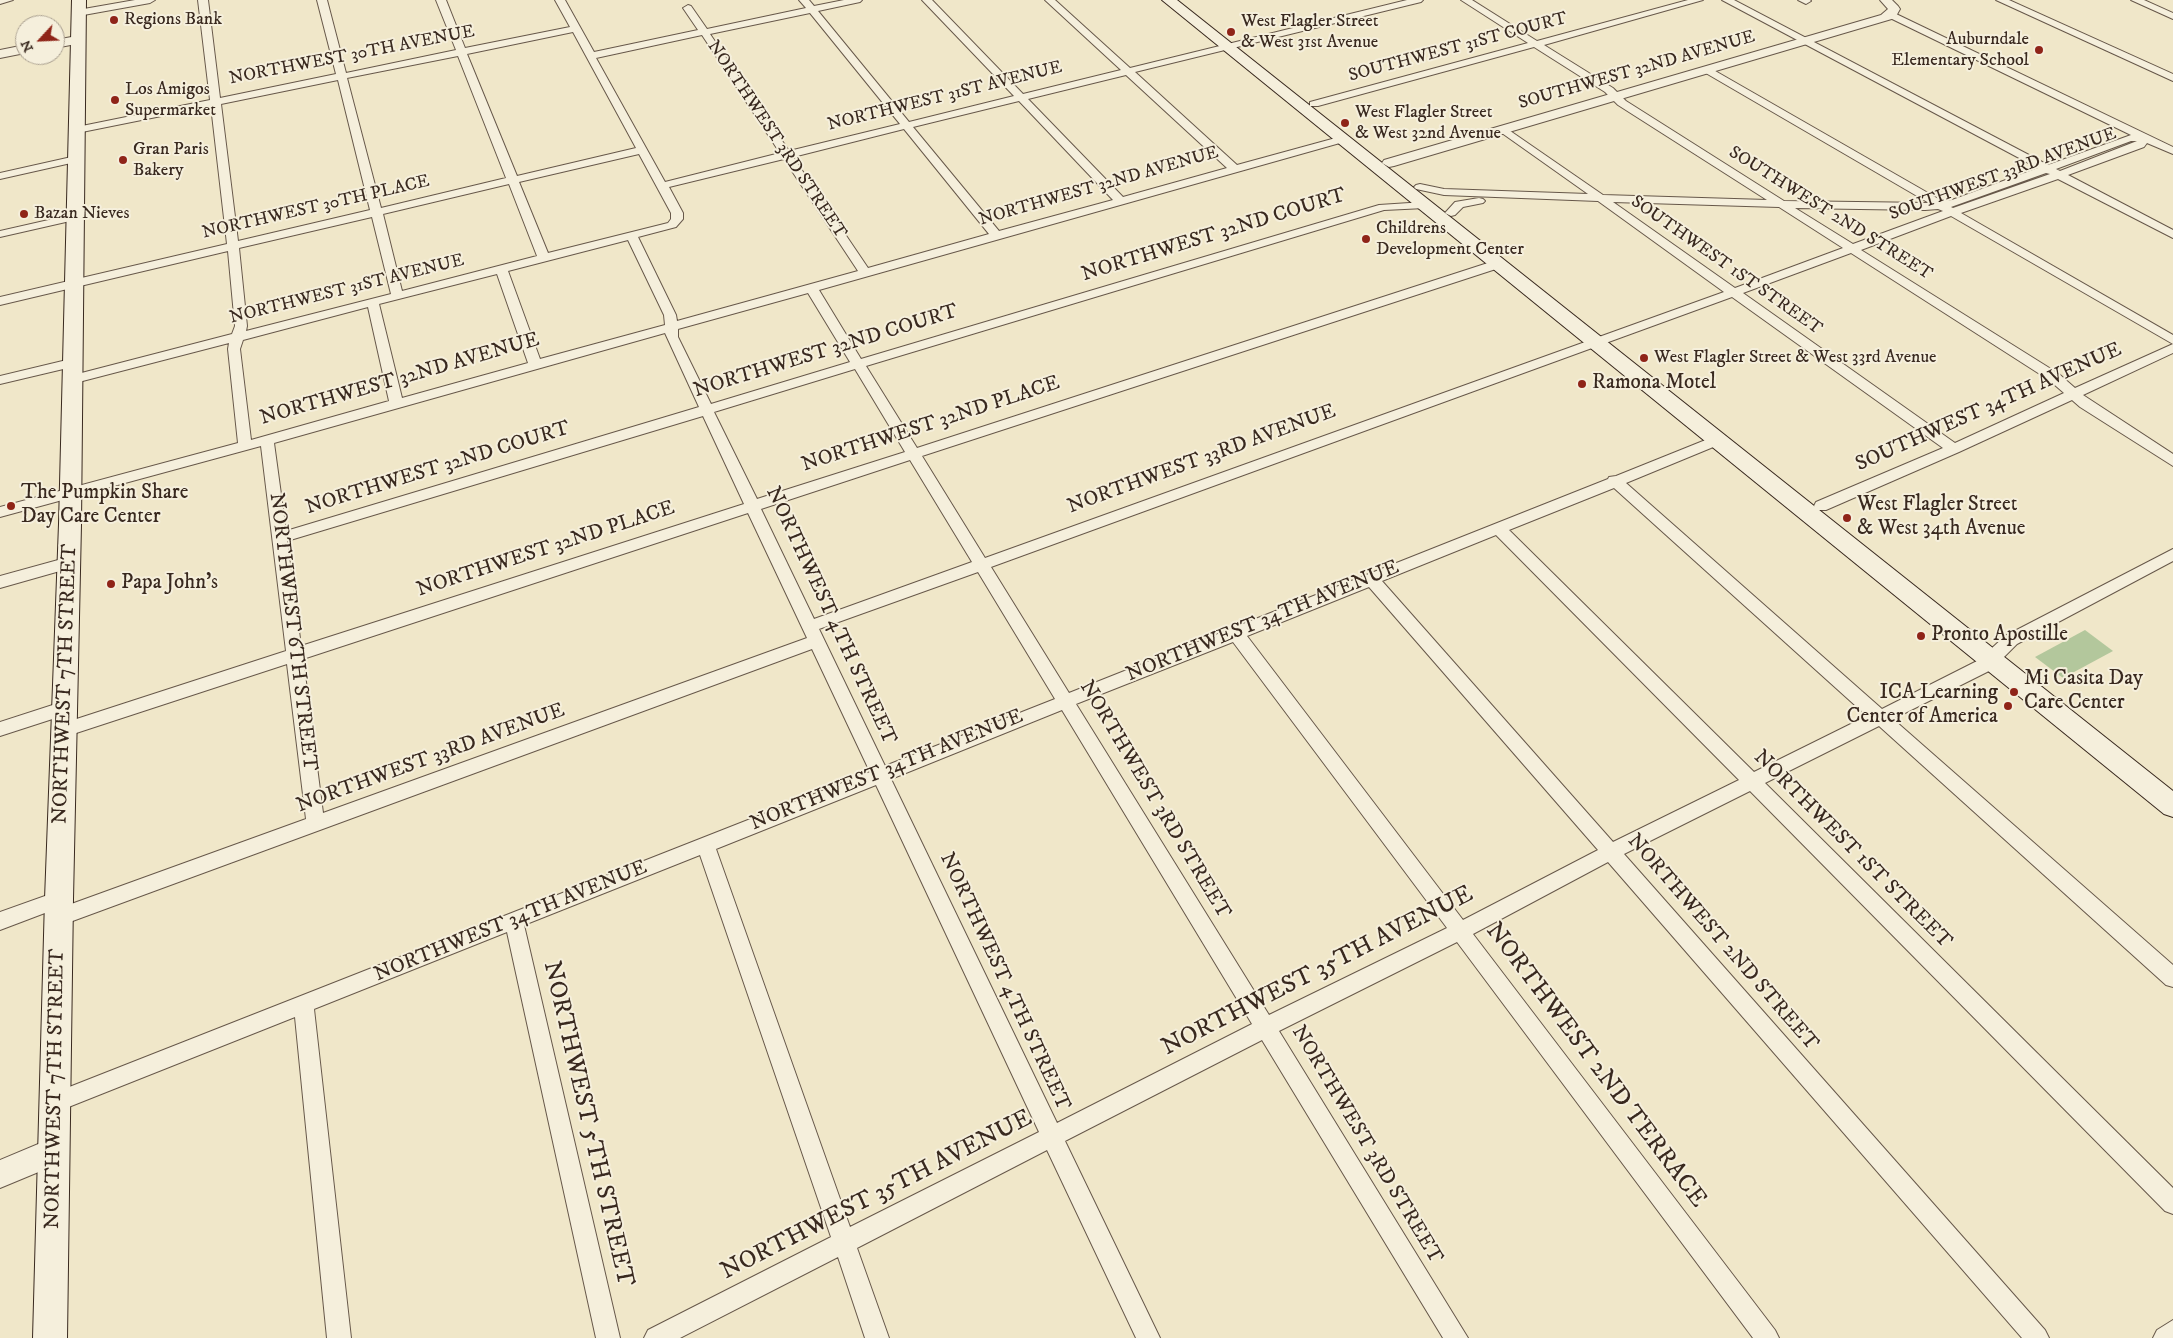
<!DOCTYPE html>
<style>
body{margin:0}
#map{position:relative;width:2173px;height:1338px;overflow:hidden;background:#f0e7c9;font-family:"IM FELL DW Pica",serif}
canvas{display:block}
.north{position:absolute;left:15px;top:15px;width:50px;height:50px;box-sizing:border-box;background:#f5efdc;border:1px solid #aaa090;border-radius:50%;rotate:245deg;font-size:14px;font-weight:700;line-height:20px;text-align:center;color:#39291f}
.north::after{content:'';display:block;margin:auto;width:18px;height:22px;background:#8f2418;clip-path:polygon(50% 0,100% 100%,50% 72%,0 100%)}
</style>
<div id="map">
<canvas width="2173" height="1338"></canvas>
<div class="north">N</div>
</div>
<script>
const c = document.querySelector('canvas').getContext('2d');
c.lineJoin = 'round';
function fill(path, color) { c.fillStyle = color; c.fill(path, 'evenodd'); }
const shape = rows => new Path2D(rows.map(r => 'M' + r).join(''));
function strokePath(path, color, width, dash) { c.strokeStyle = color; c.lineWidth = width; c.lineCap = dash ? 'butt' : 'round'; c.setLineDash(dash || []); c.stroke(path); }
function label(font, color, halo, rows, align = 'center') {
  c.font = font + ' "IM FELL DW Pica",serif'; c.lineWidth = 4; c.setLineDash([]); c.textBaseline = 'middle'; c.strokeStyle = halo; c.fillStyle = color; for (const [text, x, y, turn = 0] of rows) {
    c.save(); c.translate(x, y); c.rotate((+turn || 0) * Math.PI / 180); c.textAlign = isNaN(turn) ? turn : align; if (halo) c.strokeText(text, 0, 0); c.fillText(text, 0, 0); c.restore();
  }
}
const green = shape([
 [2085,630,2113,651,2063,678,2035,657]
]);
const minor = shape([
 [0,0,13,0,0,4,0,0],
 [135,0,155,0,150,3,78,16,73,13,78,10,135,0],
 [198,0,208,0,220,98,336,74,317,0,327,0,346,73,456,50,436,0,446,0,465,48,570,27,555,0,565,0,594,52,698,30,683,8,688,5,691,6,707,29,806,8,799,0,809,0,814,6,844,0,862,0,860,2,818,11,909,122,1014,96,922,0,932,0,1023,94,1121,70,1045,0,1055,0,1130,68,1407,0,1423,0,1421,2,1135,72,1237,165,1343,136,1347,137,1348,139,1347,141,819,290,861,359,1379,205,1425,202,1431,205,1425,208,1384,210,866,366,917,448,1494,261,1498,260,1504,264,1502,267,922,456,985,558,1724,292,1598,201,1444,195,1416,189,1414,187,1416,185,1420,184,1444,189,1588,194,1499,131,1498,129,1499,127,1503,126,1603,195,1767,200,1618,105,1605,92,1534,47,1318,106,1310,106,1310,102,1528,43,1461,0,1472,0,1537,41,1688,0,1703,0,1544,45,1613,88,1626,101,1784,201,1929,203,1704,72,1704,68,1710,68,1942,201,1952,200,2038,168,1722,0,1734,0,2048,165,2131,135,1888,17,1888,13,1894,13,2173,147,2173,154,2147,143,2144,147,2068,175,2173,230,2173,238,2058,179,1961,213,2173,335,2173,344,1951,216,1861,250,2059,374,2075,388,2173,344,2173,353,2083,395,2173,454,2173,466,2080,407,2072,400,1959,452,1826,510,1816,510,1814,506,1816,502,1943,448,1732,297,991,567,1069,693,1608,479,1609,477,1616,476,1718,435,1723,437,1725,440,1723,443,1626,483,1882,709,1979,660,2005,636,2173,549,2173,561,2017,644,1991,670,1893,719,2173,965,2173,987,2166,985,1879,726,1765,783,2173,1188,2173,1214,2165,1211,1750,791,1624,854,2045,1330,2049,1338,2022,1338,1608,862,1473,934,1775,1330,1779,1338,1753,1338,1457,942,1279,1031,1468,1338,1443,1338,1262,1040,1065,1141,1160,1338,1136,1338,1047,1150,857,1248,889,1338,865,1338,838,1257,680,1338,644,1338,648,1330,831,1237,700,855,524,925,620,1338,596,1338,507,932,314,1009,351,1338,327,1338,295,1017,56,1112,49,1109,46,1102,49,1095,870,772,812,649,59,926,52,923,50,917,52,911,306,819,287,664,64,737,58,735,56,730,58,725,286,651,261,446,0,517,0,507,238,443,228,349,229,343,71,384,64,380,66,377,232,334,235,326,228,251,0,305,0,297,227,244,211,106,77,133,72,130,77,127,210,100,198,0],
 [810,13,900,124,789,151,710,34,810,13],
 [573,32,636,148,517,176,467,54,573,32],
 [702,35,780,153,665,182,596,58,702,35],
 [458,56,506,178,381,208,347,78,458,56],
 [1126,75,1227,168,1123,197,1028,99,1126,75],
 [338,80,370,210,238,241,221,104,338,80],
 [1019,101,1113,200,999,231,913,127,1019,101],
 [904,129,989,234,868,268,793,157,904,129],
 [2131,141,2137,141,2060,171,2056,169,2131,141],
 [639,154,671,213,671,219,668,223,548,253,519,182,639,154],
 [784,159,858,271,677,321,676,315,638,237,676,227,683,219,683,213,669,187,784,159],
 [2046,173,2050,174,1953,208,1951,207,2046,173],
 [509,184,537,256,402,291,383,214,509,184],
 [1613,202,1779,207,1843,248,1735,288,1613,202],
 [1795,208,1925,210,1938,209,1943,211,1853,244,1795,208],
 [372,217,391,294,246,331,247,326,239,248,372,217],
 [628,240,664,315,665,325,540,359,508,271,628,240],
 [1851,253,2049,380,2064,393,1955,443,1743,293,1851,253],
 [497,274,528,363,402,398,379,304,497,274],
 [808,293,850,362,711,404,678,337,678,329,808,293],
 [368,307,389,401,251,440,240,349,243,340,368,307],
 [665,333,699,407,286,531,274,443,665,333],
 [855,369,905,452,757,499,714,412,855,369],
 [703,416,744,504,301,646,287,541,703,416],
 [910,460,972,562,814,619,761,509,910,460],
 [1614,488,1867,716,1754,772,1509,530,1614,488],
 [748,513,807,638,323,813,303,659,748,513],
 [1496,535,1739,780,1613,842,1382,581,1496,535],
 [978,572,1055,699,885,766,819,629,978,572],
 [1369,587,1598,850,1463,920,1247,636,1369,587],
 [1233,642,1447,928,1269,1015,1076,704,1233,642],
 [1062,710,1252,1024,1057,1123,891,779,1062,710],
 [876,785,1039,1132,850,1227,716,849,876,785],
 [1798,0,1810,0,1811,1,1806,4,1798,0],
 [1996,0,2009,0,2173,74,2173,81,1996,0],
 [2131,0,2144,0,2173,13,2173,19,2131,0],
 [76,156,80,157,81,159,80,161,0,179,0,173,76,156],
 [1479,198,1483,199,1485,201,1483,203,1463,207,1455,215,1451,216,1445,213,1455,202,1479,198],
 [75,214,79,215,81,217,79,219,0,237,0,231,75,214],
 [71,359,76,360,77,363,76,366,0,384,0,376,71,359],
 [69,557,74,559,77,563,74,567,0,588,0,576,69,557],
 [65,701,71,703,73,708,71,713,0,736,0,722,65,701],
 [59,891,66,893,68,899,66,905,0,930,0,912,59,891],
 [2173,1320,2173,1338,2153,1338,2157,1330,2173,1320]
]);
const tertiary = shape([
 [1880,0,1892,0,1898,6,1900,9,1895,18,1394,166,1389,167,1382,163,1384,160,1881,15,1888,9,1880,0],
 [77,36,83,40,81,43,55,48,55,40,77,36],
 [25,45,25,53,0,58,0,50,25,45],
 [55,1137,65,1141,69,1151,65,1161,0,1188,0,1160,55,1137]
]);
const secondary = shape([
 [72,0,86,0,81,524,73,899,67,1338,33,1338,45,899,59,524,72,0],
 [1162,0,1177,0,2173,791,2173,817,2164,814,1162,0]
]);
const markers = [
 [114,20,5,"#8f2418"],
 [1231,32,5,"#8f2418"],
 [2039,50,5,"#8f2418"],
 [115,100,5,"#8f2418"],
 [1345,123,5,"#8f2418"],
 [123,160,5,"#8f2418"],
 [24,214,5,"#8f2418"],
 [1366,239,5,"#8f2418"],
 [1644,358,5,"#8f2418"],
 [1582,384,5,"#8f2418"],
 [11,506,5,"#8f2418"],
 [1847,518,5,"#8f2418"],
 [111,584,5,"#8f2418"],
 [1921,636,5,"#8f2418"],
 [2014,692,5,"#8f2418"],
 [2008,706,5,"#8f2418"]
];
const farPoinames = [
 ["Regions Bank",124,20],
 ["West Flagler Street",1241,22],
 ["& West 31st Avenue",1241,43],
 ["Auburndale",2029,40,"right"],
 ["Elementary School",2029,61,"right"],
 ["Los Amigos",125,90],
 ["Supermarket",125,111],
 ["West Flagler Street",1355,113],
 ["& West 32nd Avenue",1355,134],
 ["Gran Paris",133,150],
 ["Bakery",133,171],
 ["Bazan Nieves",34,214],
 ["Childrens",1376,229],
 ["Development Center",1376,250],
 ["West Flagler Street & West 33rd Avenue",1654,358]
];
const farStreetnames = [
 ["SOUTHWEST 31ST COURT",1458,48,-15],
 ["NORTHWEST 30TH AVENUE",352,56,-11],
 ["SOUTHWEST 32ND AVENUE",1637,71,-16],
 ["NORTHWEST 31ST AVENUE",945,97,-14],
 ["NORTHWEST 3RD STREET",776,140,56],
 ["SOUTHWEST 33RD AVENUE",2003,175,-20],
 ["NORTHWEST 32ND AVENUE",1099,187,-16],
 ["NORTHWEST 30TH PLACE",316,208,-13],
 ["SOUTHWEST 2ND STREET",1830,214,32],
 ["SOUTHWEST 1ST STREET",1726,266,35],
 ["NORTHWEST 31ST AVENUE",347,290,-14]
];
const streetNames = [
 ["NORTHWEST 32ND COURT",1214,236,-17],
 ["NORTHWEST 32ND COURT",826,352,-17],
 ["NORTHWEST 32ND AVENUE",400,380,-16],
 ["SOUTHWEST 34TH AVENUE",1989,408,-24],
 ["NORTHWEST 32ND PLACE",931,425,-18],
 ["NORTHWEST 33RD AVENUE",1202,460,-20],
 ["NORTHWEST 32ND COURT",438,469,-17],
 ["NORTHWEST 32ND PLACE",546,550,-18],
 ["NORTHWEST 4TH STREET",830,616,65],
 ["NORTHWEST 34TH AVENUE",1263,622,-22],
 ["NORTHWEST 6TH STREET",292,632,83],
 ["NORTHWEST 7TH STREET",66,684,-88],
 ["NORTHWEST 33RD AVENUE",431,759,-20],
 ["NORTHWEST 34TH AVENUE",887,771,-22],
 ["NORTHWEST 3RD STREET",1154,800,59],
 ["NORTHWEST 1ST STREET",1852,850,45],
 ["NORTHWEST 34TH AVENUE",511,922,-22],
 ["NORTHWEST 2ND STREET",1722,943,49],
 ["NORTHWEST 4TH STREET",1004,982,65],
 ["NORTHWEST 7TH STREET",56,1089,-89],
 ["NORTHWEST 3RD STREET",1366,1145,59]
];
const poiNames = [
 ["Ramona Motel",1592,384],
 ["The Pumpkin Share",21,494],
 ["Day Care Center",21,518],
 ["West Flagler Street",1857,506],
 ["& West 34th Avenue",1857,530],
 ["Papa John's",121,584],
 ["Pronto Apostille",1931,636],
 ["Mi Casita Day",2024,680],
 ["Care Center",2024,704],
 ["ICA Learning",1998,694,"right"],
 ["Center of America",1998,718,"right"]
];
const nearStreetnames = [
 ["NORTHWEST 35TH AVENUE",1318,972,-27],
 ["NORTHWEST 2ND TERRACE",1595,1066,53],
 ["NORTHWEST 5TH STREET",587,1124,77],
 ["NORTHWEST 35TH AVENUE",877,1196,-27]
];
fill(green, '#b3c79c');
strokePath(minor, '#67584a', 2);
strokePath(tertiary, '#67584a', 2);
strokePath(secondary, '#39291f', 2);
fill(minor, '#f5efdc');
fill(tertiary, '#f5efdc');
fill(secondary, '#f5efdc');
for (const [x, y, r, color] of markers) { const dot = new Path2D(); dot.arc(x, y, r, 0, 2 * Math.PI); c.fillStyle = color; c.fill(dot); strokePath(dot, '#f5efdc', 2); }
label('18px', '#39291f', '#f5efdc', farPoinames, 'left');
label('18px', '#39291f', '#f5efdc', farStreetnames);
label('21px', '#39291f', '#f5efdc', streetNames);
label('21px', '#39291f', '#f5efdc', poiNames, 'left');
label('25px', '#39291f', '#f5efdc', nearStreetnames);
</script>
